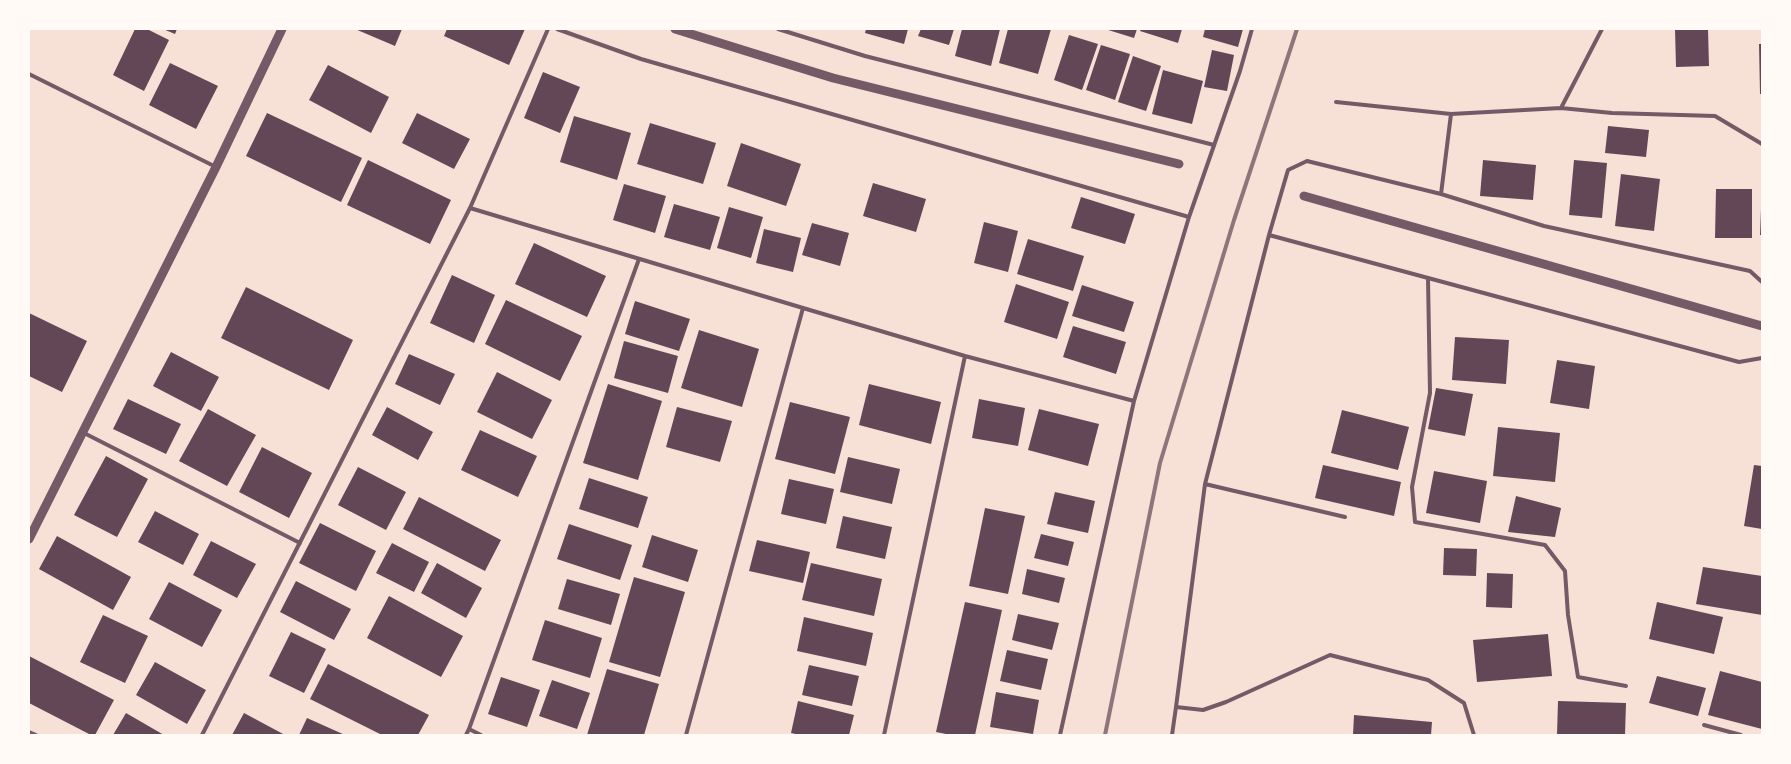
<!DOCTYPE html>
<style>
body{margin:0}
#map{position:relative;width:1791px;height:764px;overflow:hidden;background:#f7e1d7;font-family:Mulish,sans-serif}
canvas{display:block}
.frame{position:absolute;inset:0;border:30px solid #fffaf5;pointer-events:none}
</style>
<div id="map">
<canvas width="1791" height="764"></canvas>
<div class="frame"></div>
</div>
<script>
const c = document.querySelector('canvas').getContext('2d');
c.lineJoin = 'round';
function fill(path, color) { c.fillStyle = color; c.fill(path, 'evenodd'); }
const shape = rows => new Path2D(rows.map(r => 'M' + r).join(''));
function strokePath(path, color, width, dash) { c.strokeStyle = color; c.lineWidth = width; c.lineCap = dash ? 'butt' : 'round'; c.setLineDash(dash || []); c.stroke(path); }
const building = shape([
 [135,29,147,29,169,40,144,91,113,75],
 [163,29,177,29,175,34],
 [355,29,402,29,395,46],
 [447,29,525,29,509,65,444,36],
 [866,29,908,29,904,44,865,33],
 [921,29,954,29,949,45,918,36],
 [962,29,1000,29,991,66,955,56],
 [1008,29,1051,29,1038,74,999,63],
 [1105,29,1137,29,1134,38],
 [1141,29,1182,29,1178,43,1140,31],
 [1205,29,1243,29,1238,47,1203,37],
 [1675,29,1708,29,1709,66,1676,67],
 [1069,35,1098,44,1082,90,1054,80],
 [1759,44,1762,44,1762,94,1760,94],
 [1101,45,1130,54,1115,100,1086,90],
 [1212,50,1234,55,1227,91,1204,87],
 [1133,56,1161,66,1146,111,1118,102],
 [170,63,218,86,196,129,149,105],
 [328,65,389,97,371,133,309,100],
 [1163,70,1203,81,1192,124,1152,114],
 [543,72,580,87,560,133,524,118],
 [267,113,362,158,341,202,246,156],
 [417,113,470,139,454,169,402,143],
 [574,116,631,133,617,180,560,162],
 [650,123,716,143,703,184,637,164],
 [1608,126,1649,130,1646,157,1605,153],
 [741,143,801,164,786,206,727,186],
 [368,160,451,200,430,244,347,205],
 [1483,160,1536,165,1533,200,1480,196],
 [1574,160,1607,163,1602,218,1569,215],
 [1621,174,1660,179,1654,231,1615,226],
 [873,183,926,199,916,232,863,216],
 [624,184,666,196,655,233,613,220],
 [1716,189,1752,189,1752,238,1715,238],
 [1081,197,1135,214,1125,244,1071,228],
 [674,204,720,217,710,250,664,237],
 [729,207,763,217,751,258,717,248],
 [1761,209,1762,209,1762,235,1760,235],
 [984,222,1018,231,1008,272,974,263],
 [812,223,849,233,840,266,802,255],
 [764,229,801,238,793,272,756,263],
 [1028,239,1084,256,1073,291,1017,274],
 [534,243,606,276,587,317,515,284],
 [452,275,495,295,474,343,430,323],
 [1016,284,1069,302,1057,339,1004,322],
 [1082,285,1134,302,1124,332,1072,316],
 [246,287,353,340,329,390,221,338],
 [506,300,582,336,560,381,485,344],
 [635,301,690,319,679,351,625,334],
 [29,313,87,341,62,392,29,376],
 [1073,326,1126,342,1116,374,1063,357],
 [699,330,759,349,742,407,681,388],
 [1455,337,1509,340,1506,384,1452,380],
 [624,341,678,356,668,393,614,378],
 [171,352,219,377,201,411,153,386],
 [409,354,455,374,440,405,395,384],
 [1557,360,1595,366,1589,409,1550,403],
 [497,372,552,400,532,439,477,412],
 [608,384,662,401,638,480,583,463],
 [869,384,941,402,931,444,859,425],
 [1436,388,1473,394,1465,436,1428,429],
 [128,399,181,424,166,454,113,429],
 [979,399,1025,408,1018,446,972,438],
 [790,402,850,417,835,474,775,459],
 [387,407,433,432,418,460,372,435],
 [677,407,732,421,720,462,666,447],
 [208,409,256,435,227,486,179,461],
 [1039,409,1099,424,1088,466,1028,450],
 [1342,410,1409,427,1398,470,1331,453],
 [1498,427,1560,433,1555,482,1493,476],
 [480,430,537,456,518,497,461,470],
 [262,447,312,473,289,518,239,492],
 [106,456,148,479,117,537,74,515],
 [848,457,900,469,892,504,840,492],
 [1323,465,1401,482,1394,516,1315,498],
 [1754,465,1762,466,1762,529,1744,526],
 [358,467,406,492,386,530,338,505],
 [1434,471,1487,481,1480,523,1426,513],
 [589,478,648,497,638,528,579,509],
 [789,479,834,489,826,524,781,514],
 [1055,492,1095,501,1088,533,1047,524],
 [1516,496,1561,508,1555,537,1508,532],
 [419,497,501,540,485,571,403,529],
 [985,508,1025,516,1008,594,969,586],
 [155,511,199,534,183,565,138,542],
 [843,516,892,527,885,559,836,548],
 [320,523,376,551,356,591,299,563],
 [569,524,632,545,620,580,557,559],
 [1041,534,1074,542,1068,566,1034,558],
 [652,535,698,550,688,582,642,567],
 [57,536,131,577,113,610,39,569],
 [757,540,810,552,803,583,749,571],
 [211,541,256,564,237,598,193,575],
 [392,543,429,562,414,592,376,573],
 [1444,548,1477,549,1476,576,1443,575],
 [437,563,482,588,466,618,421,593],
 [811,563,882,579,874,616,802,600],
 [1703,567,1762,576,1762,615,1696,604],
 [1027,569,1065,578,1059,603,1022,594],
 [1487,573,1513,574,1512,608,1486,607],
 [634,577,685,592,660,677,609,662],
 [567,579,620,594,611,625,558,609],
 [296,581,351,609,334,640,280,612],
 [169,582,222,610,202,647,149,619],
 [389,596,463,636,441,677,367,638],
 [965,602,1002,610,975,735,951,735,936,732],
 [1657,602,1723,617,1714,654,1649,639],
 [1018,614,1059,623,1052,650,1012,640],
 [103,615,148,636,125,683,80,662],
 [804,617,873,633,866,666,797,651],
 [545,620,602,638,590,678,532,660],
 [291,632,326,649,304,693,269,676],
 [1548,634,1552,676,1477,682,1473,640],
 [1007,650,1048,659,1041,690,1000,681],
 [29,656,114,700,95,735,91,735,29,703],
 [155,662,206,690,187,724,136,695],
 [328,664,429,715,418,735,382,735,310,699],
 [809,665,859,676,852,706,802,695],
 [607,669,659,684,644,735,587,735],
 [1720,671,1762,682,1762,729,1708,715],
 [1657,676,1706,688,1698,716,1649,703],
 [501,677,540,690,527,727,488,714],
 [552,680,590,693,577,729,539,716],
 [996,692,1039,700,1033,734,990,727],
 [798,701,854,715,849,735,800,735,791,733],
 [1558,701,1626,703,1625,735,1557,735],
 [126,713,164,735,113,735],
 [244,713,285,735,232,735],
 [1354,715,1432,722,1431,735,1353,735],
 [307,718,345,735,299,735]
]);
const service = shape([
 [557,29,641,59,1189,217],
 [778,29,865,56,1214,145],
 [29,74,216,167],
 [1336,102,1451,114,1561,108,1612,113,1715,116,1762,144],
 [1561,108,1602,29],
 [1441,194,1451,114],
 [470,208,803,308,965,356,1134,401,1189,217,1240,71,1252,29],
 [1428,278,1430,393,1412,487,1415,522,1545,545,1565,571,1568,615,1578,677,1626,686],
 [1762,282,1750,271,1544,226,1441,194,1307,161,1288,170,1269,235,1739,362,1762,358],
 [84,433,300,543],
 [1205,484,1345,517],
 [1176,707,1205,484,1269,235],
 [1704,725,1741,735],
 [469,729,639,259],
 [29,732,36,735],
 [202,735,470,208,548,29],
 [466,735,469,729,481,735],
 [686,735,803,308],
 [884,735,965,356],
 [1060,735,1134,401],
 [1172,735,1176,707,1203,710,1226,702,1330,655,1428,680,1464,703,1474,735]
]);
const tertiary = shape([
 [675,29,833,78,1179,164],
 [1304,196,1762,326],
 [29,539,216,167,282,29]
]);
const rail = shape([
 [1105,735,1160,463,1234,220,1297,29]
]);
fill(building, '#644757');
strokePath(service, '#755966', 4);
strokePath(tertiary, '#755966', 9);
strokePath(rail, '#8f747c', 4);
</script>
